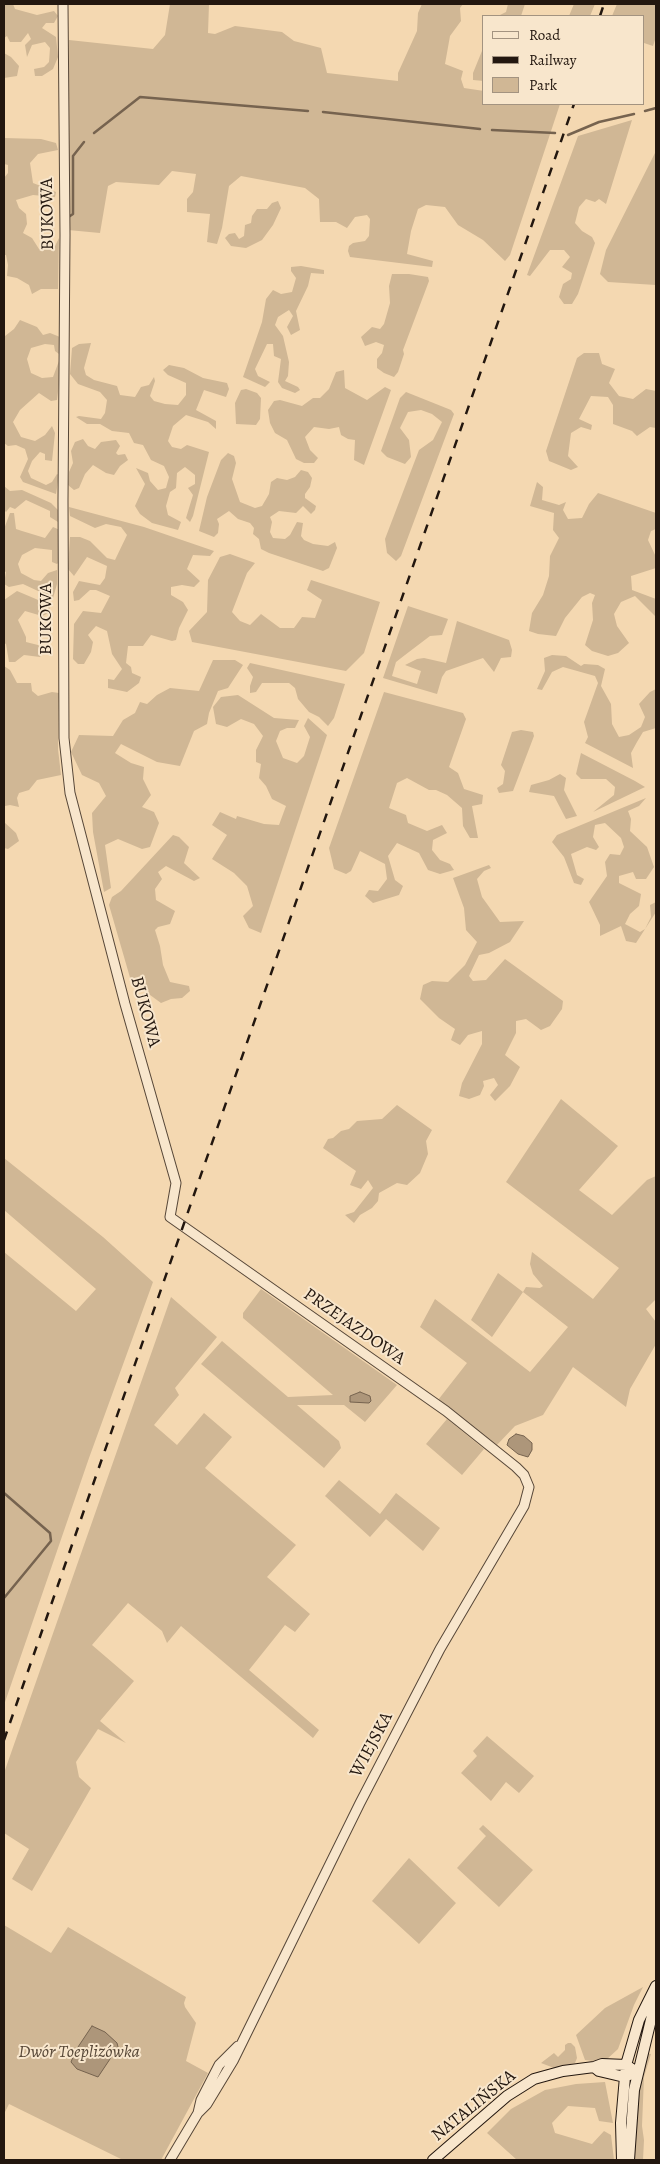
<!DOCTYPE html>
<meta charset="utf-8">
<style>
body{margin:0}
#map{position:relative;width:660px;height:2164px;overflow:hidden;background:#f4d8b1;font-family:Alegreya,serif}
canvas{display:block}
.frame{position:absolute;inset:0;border:5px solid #23170f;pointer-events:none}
.legend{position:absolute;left:482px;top:15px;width:162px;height:90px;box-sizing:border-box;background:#f8e6cc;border:1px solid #a39380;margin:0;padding:6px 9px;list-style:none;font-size:15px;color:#23170f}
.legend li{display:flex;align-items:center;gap:10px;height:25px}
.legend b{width:25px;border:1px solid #a39380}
</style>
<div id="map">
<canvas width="660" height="2164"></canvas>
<div class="frame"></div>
<ul class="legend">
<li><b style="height:6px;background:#f8e6cc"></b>Road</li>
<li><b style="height:6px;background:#23170f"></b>Railway</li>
<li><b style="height:14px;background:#d0b795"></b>Park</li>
</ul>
</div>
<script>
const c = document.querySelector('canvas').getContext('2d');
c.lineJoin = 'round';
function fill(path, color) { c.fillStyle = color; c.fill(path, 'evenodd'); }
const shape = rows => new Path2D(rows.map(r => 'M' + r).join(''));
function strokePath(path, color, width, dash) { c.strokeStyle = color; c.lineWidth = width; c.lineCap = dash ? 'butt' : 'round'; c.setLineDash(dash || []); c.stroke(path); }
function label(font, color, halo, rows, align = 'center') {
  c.font = font + ' Alegreya,serif'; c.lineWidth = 4; c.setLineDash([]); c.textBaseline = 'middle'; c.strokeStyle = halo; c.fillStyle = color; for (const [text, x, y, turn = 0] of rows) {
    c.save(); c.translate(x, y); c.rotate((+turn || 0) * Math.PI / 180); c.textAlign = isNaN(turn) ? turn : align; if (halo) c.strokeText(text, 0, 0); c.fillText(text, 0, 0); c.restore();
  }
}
const green = shape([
 [4,4,13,4,15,9,37,15,54,11,58,16,54,23,46,23,42,28,56,37,58,57,53,69,42,76,35,76,34,69,44,67,49,62,50,48,45,42,32,45,27,57,25,45,31,39,28,33,21,42,10,42,7,36,4,38],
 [170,4,209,4,208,33,215,34,235,26,282,32,294,41,321,48,327,73,398,81,398,73,417,31,418,13,422,4,463,4,460,8,461,21,450,36,445,64,463,71,461,79,464,88,484,91,484,104,560,104,510,255,505,261,483,240,458,225,445,207,426,205,418,209,411,231,407,254,433,261,432,267,350,257,348,251,349,246,353,243,365,241,369,236,370,219,367,215,355,217,347,228,336,222,320,222,319,199,305,188,241,176,229,186,222,228,217,244,207,242,210,214,187,212,187,199,193,192,196,174,172,171,159,185,116,182,108,186,100,233,68,230,69,40,153,49,165,35],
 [508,4,525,4,521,16,498,16,506,12],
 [574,4,595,4,590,16,569,16],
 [617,4,656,4,656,37,653,46,644,43,644,16,612,16],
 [484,46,484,81,473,80,473,73],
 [4,53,11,57,19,66,17,76,4,78],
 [632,120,606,204,599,199,595,202,586,199,579,207,575,223,582,231,592,237,595,243,578,294,572,304,564,304,559,297,563,284,571,279,572,273,562,267,570,257,564,250,550,250,530,276,527,275,578,136],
 [4,138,41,139,56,143,58,150,38,154,30,163,33,183,56,192,55,197,33,195,16,200,19,208,26,214,27,224,23,233,32,238,39,249,54,248,59,238,58,289,41,289,32,294,29,285,17,278,7,276,8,265,6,255,4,255,4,178,8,173,8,165,4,164],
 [656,151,656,285,608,282,600,274,606,250],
 [278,201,281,208,273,225,262,240,246,248,231,246,225,238,229,234,235,233,239,239,244,236,245,225,251,223,252,216,257,209,267,209,272,203],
 [301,266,324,270,324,274,311,273,308,286,296,311,300,330,291,335,287,327,293,316,289,310,278,317,275,325,283,336,289,362,288,376,285,381,298,387,300,390,295,393,282,388,278,382,281,359,274,356,273,344,267,344,255,369,258,376,270,382,265,387,243,377,262,322,266,299,273,290,281,294,292,292,296,278,291,271,291,267],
 [392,274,409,274,428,277,429,281,403,350,404,354,398,372,394,377,384,373,377,368,377,359,382,353,384,345,376,342,365,346,361,337,372,327,380,329,384,324,390,303,389,286],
 [20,320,37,327,43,335,50,333,60,337,59,354,55,351,54,345,45,344,31,348,27,359,31,373,42,378,53,377,59,361,61,368,57,400,51,401,39,393,20,410,13,422,21,437,35,441,45,435,52,426,55,433,52,461,45,460,45,454,40,452,32,461,28,471,31,478,46,485,52,482,57,474,59,475,56,494,23,482,20,477,28,459,25,449,16,445,8,446,4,443,4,340,5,336,14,329],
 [91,343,84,368,86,375,94,380,117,386,120,395,135,397,141,387,149,385,154,377,155,381,150,396,154,401,165,404,178,405,186,395,186,383,168,375,163,370,169,365,184,368,203,378,227,383,229,389,226,397,204,390,196,410,216,421,216,429,208,422,186,415,173,426,168,441,172,447,181,449,187,445,209,452,193,516,190,522,186,518,193,495,188,488,195,484,195,475,185,467,177,473,176,488,170,492,166,506,168,515,181,522,178,530,152,523,140,514,135,506,145,484,136,468,148,473,150,481,158,490,166,488,169,477,164,466,151,460,143,445,134,443,129,433,112,431,100,424,87,424,76,417,79,416,101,419,105,413,107,400,100,392,78,384,70,374,72,348,79,344],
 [584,353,599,353,602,364,615,369,609,383,619,396,633,399,646,389,656,391,656,428,650,427,637,436,632,431,613,424,613,405,608,397,591,396,579,419,592,425,591,430,581,427,571,433,568,456,578,467,571,470,549,461,546,451,577,358],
 [344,370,345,388,367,400,385,387,391,390,364,465,354,460,355,440,348,439,341,435,339,427,329,429,314,427,305,437,310,450,318,458,314,463,304,463,296,459,287,440,275,433,270,423,268,410,274,401,280,400,302,406,313,398,320,398,329,389,336,372],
 [246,389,257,393,261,398,260,419,256,425,236,424,235,403,241,390],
 [406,392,451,410,454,414,401,556,396,561,387,553,385,539,419,450,433,440,442,422,432,414,421,410,408,412,400,428,409,440,411,457,405,464,387,457,381,451,400,398],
 [83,439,88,446,95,449,101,442,116,440,120,446,116,453,118,455,125,454,128,460,120,466,114,475,106,473,93,465,85,474,79,488,74,490,68,485,69,472,73,463,71,451,75,442],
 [228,453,234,456,236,463,232,479,240,502,255,508,262,506,269,494,271,482,277,478,287,480,295,477,301,470,308,472,312,478,310,487,305,494,305,498,316,506,315,510,311,514,303,506,296,513,279,511,270,517,272,522,270,532,273,538,285,539,290,535,297,522,303,523,301,536,304,540,313,544,328,546,335,542,337,548,329,568,323,571,269,553,261,549,259,539,253,534,254,528,250,523,238,519,229,511,217,519,219,524,218,533,214,537,199,531,207,497,221,460],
 [537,482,543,487,542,500,559,505,566,502,563,510,568,519,582,518,589,504,598,493,656,513,656,529,651,531,648,540,656,557,656,568,631,576,632,590,656,599,656,617,635,596,621,602,614,614,617,626,629,643,618,653,608,656,592,651,585,645,593,620,592,603,595,595,590,593,582,597,565,618,556,636,538,634,529,631,532,613,543,595,549,576,550,556,559,538,553,530,554,513,530,506],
 [4,486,10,491,22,490,51,503,58,510,58,522,50,517,50,511,26,500,15,509,10,507,6,512,4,510],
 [69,507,144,527,214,551,210,556,193,555,187,569,200,581,194,587,182,585,171,587,171,595,183,602,188,610,179,628,176,640,172,641,151,635,143,646,128,646,126,663,131,667,132,673,141,677,139,683,127,692,108,688,108,679,114,680,122,669,112,654,107,631,96,626,88,635,93,642,91,652,84,664,78,664,73,659,74,624,83,611,101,613,110,596,96,590,90,590,79,600,74,601,73,592,79,581,100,585,105,578,107,566,87,557,74,576,68,569,70,537,80,537,90,541,107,558,115,560,127,535,121,527,106,524,95,528,70,516],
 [10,513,14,513,16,529,22,531,45,538,53,527,60,530,60,561,57,564,52,562,52,550,35,548,22,555,18,564,21,573,34,580,41,581,48,573,57,570,57,584,53,598,23,584,9,587,4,584,6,572,4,571,4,529],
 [230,554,255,563,247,573,232,612,240,621,250,625,261,614,280,628,294,628,302,617,315,618,322,600,307,590,311,580,380,602,364,653,346,671,192,642,189,631,207,612,208,580,220,557],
 [17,591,50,605,49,613,42,616,25,611,18,620,26,637,26,642,38,645,43,649,40,657,24,655,15,662,9,662,6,644,4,643,4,600],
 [408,606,448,619,442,635,430,636,405,655,396,662,392,676,417,684,421,671,405,665,417,659,424,658,446,663,457,621,509,640,512,650,511,657,501,658,494,672,483,658,446,671,442,677,437,694,383,678],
 [552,655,566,656,581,666,584,664,598,665,605,669,601,686,611,704,612,724,619,737,629,735,641,727,645,717,639,704,650,692,656,689,656,728,643,732,637,742,631,753,633,768,585,743,588,737,584,722,598,683,595,676,563,667,552,672,542,690,537,689,545,671,544,658],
 [213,660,235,660,243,665,228,688,218,691,209,713,207,724,194,731,180,766,157,762,121,744,115,753,131,763,144,767,143,779,151,795,142,807,154,812,159,823,150,847,142,849,118,839,105,845,111,888,104,892,93,832,92,813,106,796,99,783,82,775,71,752,79,735,113,736,123,720,135,713,140,702,147,704,157,695,170,688,199,691],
 [250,663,345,684,334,718,328,726,319,717,309,712,298,699,295,688,289,683,262,683,256,692,250,693,250,686,253,677,247,668],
 [4,666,10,670,17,683,31,683,32,691,38,696,52,692,59,693,58,749,61,775,37,780,29,790,19,793,17,798,19,807,10,805,5,806,4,810],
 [384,692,463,713,466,719,449,767,458,773,464,789,483,795,482,804,472,806,478,838,470,838,463,826,462,808,447,795,436,790,429,790,407,778,397,783,389,808,406,815,408,823,427,831,442,825,447,833,433,840,432,850,440,860,450,864,454,870,440,874,428,870,419,853,397,843,388,856,395,880,403,886,399,895,373,903,365,896,369,890,378,891,387,879,385,864,360,851,351,871,346,874,334,869,329,848],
 [238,695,274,718,299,720,295,728,287,728,280,731,276,741,283,758,297,763,304,756,310,737,304,726,308,718,327,735,261,933,249,928,243,916,253,906,247,886,234,873,212,859,227,835,212,825,220,812,236,819,237,816,264,824,279,825,286,806,272,799,266,786,259,778,261,764,256,762,256,750,263,736,254,724,241,719,227,727,216,724,213,707,221,697],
 [521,730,533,732,534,736,513,791,499,793,497,788,503,784,505,771,501,765,512,732],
 [581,753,635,781,645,787,593,812,614,795,615,787,606,779,581,779,576,774],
 [560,774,566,778,564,790,577,816,566,819,554,796,529,792,531,785,549,780],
 [646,798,639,806,628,811,631,819,630,831,647,847,654,867,646,879,636,879,633,872,619,876,619,883,641,894,639,906,630,914,625,924,640,932,645,929,651,917,650,905,656,902,656,912,636,943,626,941,621,926,600,936,600,925,589,902,607,876,605,862,610,854,620,855,624,847,621,838,605,823,595,825,593,837,599,847,596,850,587,847,571,854,577,875,584,879,581,885,574,883,564,857,552,842,557,835],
 [4,822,16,833,19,841,8,849,4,848],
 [173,835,179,837,189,847,184,863,200,878,194,881,166,866,158,872,162,879,155,889,156,900,175,911,170,924,158,927,155,930,160,946,163,965,170,982,189,986,190,991,182,998,171,999,161,1003,131,981,109,905,112,897,121,891],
 [489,865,491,868,484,871,477,879,482,897,500,922,524,921,510,942,489,953,479,955,469,976,473,981,486,980,505,959,563,1001,562,1009,550,1026,541,1030,526,1019,516,1021,516,1033,505,1055,520,1067,510,1086,495,1101,490,1095,498,1085,494,1078,483,1081,484,1086,480,1095,469,1099,459,1096,462,1083,482,1044,482,1031,468,1035,460,1045,451,1040,455,1029,439,1018,420,999,423,985,432,981,448,982,465,965,477,942,466,930,464,908,453,878],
 [561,1099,618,1146,579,1190,612,1215,647,1180,656,1176,656,1299,646,1309,656,1322,656,1344,630,1389,626,1407,573,1367,543,1415,515,1426,496,1446,438,1400,467,1363,420,1327,435,1299,530,1372,568,1327,523,1292,526,1287,540,1288,543,1286,533,1274,530,1264,532,1252,593,1299,619,1268,506,1182],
 [397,1105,432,1130,426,1141,428,1154,420,1173,407,1185,397,1183,379,1193,378,1201,372,1208,360,1215,354,1223,345,1215,354,1212,373,1188,368,1180,361,1189,350,1185,356,1171,323,1148,328,1139,333,1138,341,1131,349,1129,357,1121,382,1119],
 [4,1158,103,1237,153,1282,89,1458,4,1705,4,1252,76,1311,96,1289,4,1210],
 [498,1273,523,1292,492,1337,471,1320],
 [261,1289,397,1385,365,1422,344,1405,297,1405,339,1441,341,1448,324,1468,201,1364,222,1341,288,1397,333,1395,243,1318,243,1313],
 [171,1297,217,1337,175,1388,179,1395,154,1425,177,1445,204,1413,232,1437,205,1468,296,1545,267,1577,310,1614,295,1632,285,1625,249,1670,319,1730,313,1738,181,1626,167,1643,162,1631,128,1603,92,1645,134,1681,100,1721,126,1743,98,1729,76,1762,79,1777,91,1788,32,1891,12,1879,29,1849,4,1833,4,1773],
 [447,1419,484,1449,462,1475,426,1444],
 [339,1480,380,1514,396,1493,440,1528,423,1551,386,1519,370,1537,325,1496],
 [487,1736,534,1776,519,1793,506,1782,491,1801,461,1773,477,1756,473,1751],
 [483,1825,533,1870,499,1907,457,1868,486,1836,479,1829],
 [409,1858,456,1903,419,1944,372,1901],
 [4,1925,51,1953,68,1927,186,1997,184,2003,185,2007,196,2023,186,2061,208,2073,161,2160,123,2160,9,2104,4,2114],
 [643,1987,634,2005,618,2049,606,2060,601,2062,585,2060,576,2035,605,2008],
 [568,2043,571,2043,575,2047,577,2058,575,2063,554,2068,541,2063,554,2053,558,2057,565,2050,565,2045],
 [644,2053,651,2054,644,2077,642,2126,644,2140,643,2160,634,2160,635,2112],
 [605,2082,613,2123,599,2121,595,2108,568,2106,552,2123,555,2133,592,2144,604,2131,611,2135,614,2160,517,2160,487,2133,511,2109,545,2090,576,2084]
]);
const water = shape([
 [360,1392,370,1396,371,1401,369,1403,350,1402,350,1396,360,1392],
 [516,1434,524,1436,532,1443,532,1450,528,1457,518,1454,507,1445,509,1439,516,1434],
 [92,2026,105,2032,117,2043,118,2047,98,2077,77,2069,71,2062,76,2050,92,2026]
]);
const stream = shape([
 [645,111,656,108],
 [323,112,480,129],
 [492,130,555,133],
 [94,133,140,97,308,111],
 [568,135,599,122,634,114],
 [67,218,73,214,73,156,84,142],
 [4,1493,50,1533,51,1541,4,1598]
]);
const tertiary = shape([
 [63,4,65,235,63,500,64,738,70,793,125,1004,176,1183,170,1217,446,1411,516,1467,524,1475,529,1487,524,1506,440,1649,360,1803,233,2061,207,2104,198,2113],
 [170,2160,198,2113,201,2100,219,2065,238,2046]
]);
const secondary = shape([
 [594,2067,599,2071,616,2075,625,2077,629,2075],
 [433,2160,507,2096,534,2079,563,2071,594,2067,602,2064,626,2065,637,2072],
 [622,2160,621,2123,626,2065,639,2020,656,1986],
 [629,2160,634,2090,656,1999]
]);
const rail = shape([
 [600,16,604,4],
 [4,1740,574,104]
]);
const streetNames = [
 ["BUKOWA",48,214,-91],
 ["BUKOWA",47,619,-90],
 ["BUKOWA",145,1012,75],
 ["PRZEJAZDOWA",354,1327,35],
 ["WIEJSKA",372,1745,-62],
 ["NATALIŃSKA",474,2106,-39]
];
const parkNames = [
 ["Dwór Toeplizówka",79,2053]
];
fill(green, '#d0b795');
fill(water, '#ad967a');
strokePath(water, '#76634f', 1);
strokePath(stream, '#76634f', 2.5);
strokePath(tertiary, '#574738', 11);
strokePath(secondary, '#23170f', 12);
strokePath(tertiary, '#f8e6cc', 9);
strokePath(secondary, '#f8e6cc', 10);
strokePath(rail, '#23170f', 2.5, [9, 9]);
label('18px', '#23170f', '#f8e6cc', streetNames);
label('italic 18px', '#574737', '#f8e6cc', parkNames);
</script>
